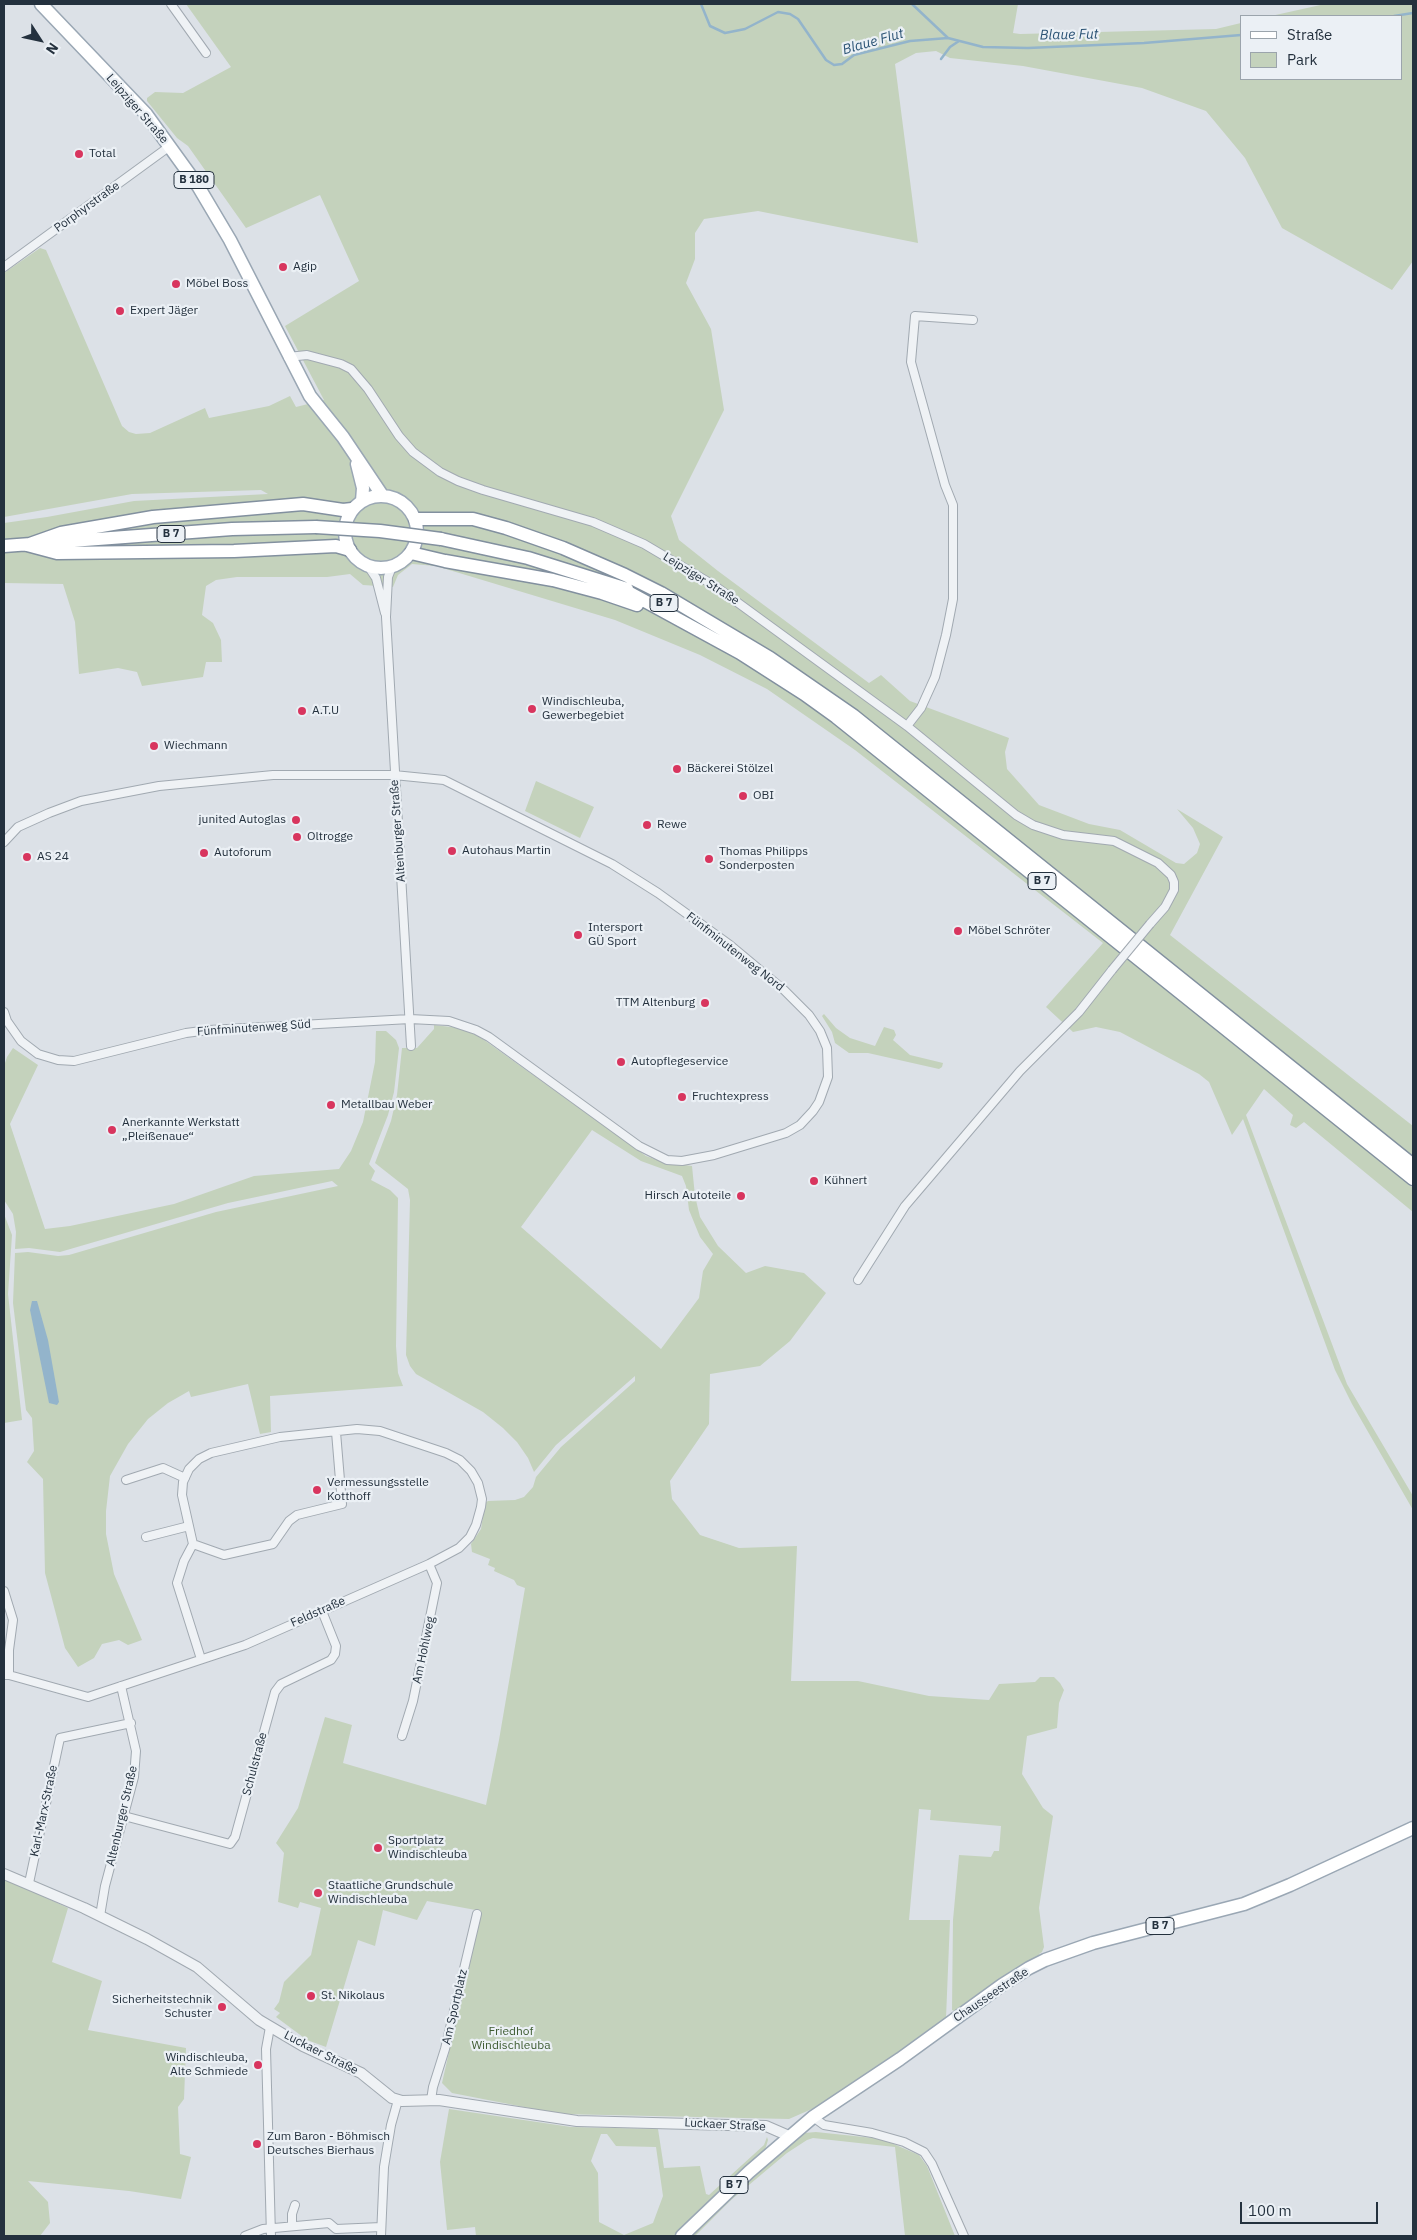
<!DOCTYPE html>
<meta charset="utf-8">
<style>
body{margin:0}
#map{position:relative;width:1417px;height:2240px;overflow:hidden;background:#dce1e7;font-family:"IBM Plex Sans",sans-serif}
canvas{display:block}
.frame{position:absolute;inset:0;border:5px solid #24313e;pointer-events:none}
.legend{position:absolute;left:1240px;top:15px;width:162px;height:65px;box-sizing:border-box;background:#ebf0f5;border:1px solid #9ba4ac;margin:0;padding:6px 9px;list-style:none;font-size:15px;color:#24313e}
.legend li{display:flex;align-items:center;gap:10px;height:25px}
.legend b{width:25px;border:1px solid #9ba4ac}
.north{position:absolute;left:15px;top:15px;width:50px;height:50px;-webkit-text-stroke:4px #ebf0f5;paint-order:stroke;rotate:125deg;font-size:14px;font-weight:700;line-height:20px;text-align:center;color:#24313e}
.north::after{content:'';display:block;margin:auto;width:18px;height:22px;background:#24313e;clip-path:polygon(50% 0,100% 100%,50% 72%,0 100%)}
.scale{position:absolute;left:1240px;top:2202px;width:138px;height:22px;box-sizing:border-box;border:2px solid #24313e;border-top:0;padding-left:6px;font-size:15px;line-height:18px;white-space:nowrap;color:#24313e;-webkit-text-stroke:4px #ebf0f5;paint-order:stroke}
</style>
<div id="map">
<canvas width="1417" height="2240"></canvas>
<div class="frame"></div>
<ul class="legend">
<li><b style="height:6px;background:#fff"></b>Straße</li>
<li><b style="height:14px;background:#c4d2bc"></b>Park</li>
</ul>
<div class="north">N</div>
<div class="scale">100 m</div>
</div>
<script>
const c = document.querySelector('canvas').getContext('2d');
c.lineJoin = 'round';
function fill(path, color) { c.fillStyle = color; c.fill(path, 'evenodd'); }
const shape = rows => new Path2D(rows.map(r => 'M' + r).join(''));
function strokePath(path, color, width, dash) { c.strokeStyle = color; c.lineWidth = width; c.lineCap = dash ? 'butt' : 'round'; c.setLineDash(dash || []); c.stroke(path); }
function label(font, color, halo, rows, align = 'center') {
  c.font = font + ' "IBM Plex Sans",sans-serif'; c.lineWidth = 4.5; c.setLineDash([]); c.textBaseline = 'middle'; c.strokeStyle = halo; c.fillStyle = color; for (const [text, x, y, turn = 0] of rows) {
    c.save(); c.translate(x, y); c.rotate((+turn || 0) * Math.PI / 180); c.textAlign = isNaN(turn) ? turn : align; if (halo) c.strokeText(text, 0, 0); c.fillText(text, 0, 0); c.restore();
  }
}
const green = shape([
 [186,4,1018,4,1013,33,1020,34,1216,29,1241,23,1241,79,1401,79,1401,16,1271,16,1325,4,1413,4,1413,261,1392,290,1282,228,1245,158,1206,111,1142,88,1023,66,950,58,936,51,916,53,895,64,918,243,758,211,704,219,695,233,695,259,686,283,711,329,724,410,671,516,679,540,718,571,869,683,881,675,910,701,1009,738,1005,752,1007,769,1039,805,1089,824,1120,830,1176,863,1184,864,1197,853,1200,844,1193,828,1177,809,1223,837,1170,935,1413,1126,1413,1159,1274,1075,1413,1188,1413,1212,1304,1122,1296,1128,1290,1125,1293,1115,1264,1089,1246,1115,1347,1384,1413,1496,1413,1510,1352,1404,1335,1370,1243,1119,1232,1135,1209,1082,1199,1074,1120,1032,1096,1027,1073,1032,1046,1007,1103,943,855,750,767,689,700,655,615,620,436,566,412,564,398,575,393,587,363,585,350,574,327,577,237,577,216,580,206,586,202,615,213,623,221,640,222,662,206,662,203,677,142,686,137,672,118,668,79,674,75,622,63,584,4,583,4,523,47,517,134,501,268,494,261,490,132,494,4,517,4,273,40,248,46,250,122,426,129,432,136,434,150,433,205,408,209,418,269,406,290,396,296,407,324,400,285,326,359,281,320,195,246,228,188,146,177,138,147,101,147,98,155,92,183,93,231,67],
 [536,781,594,807,580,838,525,811],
 [824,1014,836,1028,850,1038,875,1046,884,1027,894,1030,896,1035,893,1040,910,1055,943,1063,942,1067,939,1069,868,1053,849,1053,835,1043,832,1032,822,1016],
 [434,1025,460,1028,480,1037,646,1156,663,1162,692,1166,695,1196,700,1217,718,1246,746,1273,765,1266,804,1273,826,1293,790,1341,760,1366,710,1374,709,1424,670,1481,672,1499,700,1535,739,1548,797,1546,791,1681,858,1681,929,1696,989,1700,999,1684,1035,1682,1040,1677,1054,1677,1060,1683,1064,1690,1059,1703,1057,1728,1027,1736,1022,1774,1043,1808,1053,1816,1039,1908,1044,1947,1042,1952,1039,1954,1040,1957,956,2012,952,2010,953,1920,959,1855,991,1857,994,1851,999,1851,1001,1826,930,1820,931,1810,919,1809,909,1920,950,1920,946,2018,941,2025,821,2105,789,2119,560,2114,452,2093,442,2083,481,1911,427,1901,417,1920,383,1910,375,1946,358,1940,326,2047,307,2040,276,2017,280,2013,274,2009,279,2002,284,1982,311,1955,321,1908,300,1902,298,1908,278,1902,284,1853,276,1843,298,1808,325,1717,352,1725,343,1763,486,1805,499,1740,525,1588,517,1585,514,1580,494,1571,495,1568,488,1565,490,1559,472,1552,471,1544,481,1529,485,1503,488,1501,515,1500,524,1497,533,1487,536,1477,561,1447,635,1381,635,1376,556,1445,534,1472,528,1458,517,1442,503,1428,483,1412,416,1374,410,1366,406,1355,410,1200,408,1189,375,1163,391,1121,397,1095,402,1048,417,1048,434,1029],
 [592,1130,641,1161,682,1176,686,1186,689,1210,700,1237,713,1254,703,1271,699,1298,661,1349,521,1227],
 [376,1031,386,1031,396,1040,399,1048,394,1092,388,1115,369,1164,375,1171,371,1180,390,1190,398,1198,396,1346,398,1373,403,1386,270,1396,271,1432,260,1434,248,1384,191,1397,189,1391,168,1403,148,1419,128,1444,110,1476,106,1511,106,1534,114,1574,142,1640,128,1645,119,1640,102,1644,94,1658,78,1667,65,1648,45,1573,43,1479,27,1462,34,1451,32,1418,26,1410,13,1303,15,1253,28,1252,58,1256,69,1255,216,1212,338,1186,332,1181,228,1203,60,1252,29,1248,15,1249,16,1232,13,1214,4,1200,4,1066,7,1057,13,1048,38,1065,10,1124,45,1229,70,1226,174,1204,254,1176,339,1169,351,1151,363,1122,375,1062],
 [4,1214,12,1235,8,1294,22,1420,4,1423],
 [4,1878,68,1908,52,1962,102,1981,88,2030,186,2048,184,2099,178,2107,180,2154,191,2157,181,2199,129,2191,28,2181,48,2202,50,2223,40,2236,4,2236],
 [449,2109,571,2127,658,2129,664,2168,700,2166,706,2194,709,2195,764,2145,767,2137,768,2140,765,2150,676,2236,476,2236,475,2227,447,2230,440,2162],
 [601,2134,607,2134,616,2146,656,2147,663,2196,653,2223,624,2235,599,2222,598,2173,591,2161],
 [816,2132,873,2138,889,2142,919,2155,927,2166,955,2236,905,2236,895,2147,813,2138,807,2140,787,2153,731,2200,695,2236,691,2236,731,2196,797,2137,804,2133]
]);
const water = shape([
 [32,1301,37,1301,48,1340,59,1402,57,1405,49,1403,30,1310]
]);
const stream = shape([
 [701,4,710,26,725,33,745,29,778,12,790,14,798,19,826,60,834,65,842,64,854,55,910,41,948,38],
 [912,4,948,38,983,47,1028,48,1144,43,1241,35],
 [1394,16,1413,13],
 [941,59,950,47,959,41]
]);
const minor = shape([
 [171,4,206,53],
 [4,267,170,146],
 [288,357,307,355,341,364,351,369,368,389,399,436,413,452,440,472,458,481,483,490,593,522,644,544,715,586,907,726,1016,815,1033,825,1063,835,1114,841,1158,863,1171,875,1174,882,1174,890,1165,907,1150,924],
 [368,566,376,578,385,613],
 [392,567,388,577,386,617,411,1046],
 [907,726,921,708,935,677,946,635,953,599,953,505,945,485,911,362,915,316,973,320],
 [4,842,18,827,49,813,81,801,159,786,273,775,394,775,444,780,612,864,658,893,730,945,784,990,809,1015,820,1031,827,1048,828,1077,819,1102,813,1111,800,1125,786,1133,714,1155,682,1161,667,1160,639,1146,489,1037,476,1030,449,1021,410,1019,209,1030,186,1033,74,1061,58,1060,38,1054,21,1041,7,1021,4,1012],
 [858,1280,905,1206,1020,1071,1079,1012,1112,970],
 [126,1480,163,1468,185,1478],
 [146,1537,189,1526],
 [193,1544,224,1555,273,1544,289,1521,297,1515,342,1504,336,1432],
 [4,1591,13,1620,9,1650,9,1675],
 [4,1675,9,1675,88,1697,245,1645,429,1564,459,1548,470,1537,476,1525,481,1507,482,1499,478,1483,471,1471,460,1460,446,1453,380,1431,357,1429,280,1437,211,1453,199,1459,189,1469,183,1482,182,1495,193,1544,184,1561,177,1583,201,1659],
 [402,1736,413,1701,437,1583,429,1564],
 [124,1816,230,1844,235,1837,275,1692,281,1684,331,1660,335,1654,336,1646,322,1611],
 [29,1883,60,1738,131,1723],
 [100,1916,105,1886,134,1777,136,1751,121,1686],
 [270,2027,266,2049,271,2236],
 [431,2100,433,2087,445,2049,477,1914],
 [813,2117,824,2125,872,2133,904,2142,924,2152,932,2164,964,2236],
 [292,2226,292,2214,295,2205],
 [245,2236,263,2229,329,2223,336,2229,381,2227],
 [381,2236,384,2167,391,2125,398,2100]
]);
const tertiary = shape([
 [4,1874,84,1908,147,1939,197,1967,259,2020,303,2046,361,2073,392,2098,402,2101,439,2100,577,2121,766,2126,789,2136]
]);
const primary = shape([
 [41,4,146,114,198,186,230,240,310,396,343,437,382,495],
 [357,464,363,488,362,501],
 '345 532a36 36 0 1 1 72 0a36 36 0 1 1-72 0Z',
 [682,2236,749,2172,813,2117,900,2059,1002,1985,1029,1968,1045,1960,1093,1943,1244,1904,1290,1885,1413,1828]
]);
const trunk = shape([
 [415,519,473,519,506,528,563,548,625,575,661,593,770,658,854,716,1413,1165],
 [441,539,528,558,627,589],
 [27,545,61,533,153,517,303,504,343,510,352,509],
 [27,545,57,553,234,551,336,546,350,550],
 [4,546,232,529,316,527],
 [411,553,445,561,553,580,602,593,637,605],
 [619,587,740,653,804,694,836,717,1413,1179]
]);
const minorBridge = shape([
 [1112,970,1150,924]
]);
const trunkBridge = shape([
 [316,527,380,531,441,539]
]);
const markers = [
 [79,154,5,"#d8355e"],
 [283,267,5,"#d8355e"],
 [176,284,5,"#d8355e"],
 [120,311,5,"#d8355e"],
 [532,709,5,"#d8355e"],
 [302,711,5,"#d8355e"],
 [154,746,5,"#d8355e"],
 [677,769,5,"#d8355e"],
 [743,796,5,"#d8355e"],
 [296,820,5,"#d8355e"],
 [647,825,5,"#d8355e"],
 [297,837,5,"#d8355e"],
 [452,851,5,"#d8355e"],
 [204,853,5,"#d8355e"],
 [27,857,5,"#d8355e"],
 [709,859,5,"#d8355e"],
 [958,931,5,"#d8355e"],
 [578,935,5,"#d8355e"],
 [705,1003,5,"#d8355e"],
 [621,1062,5,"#d8355e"],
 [682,1097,5,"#d8355e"],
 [331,1105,5,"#d8355e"],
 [112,1130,5,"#d8355e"],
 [814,1181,5,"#d8355e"],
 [741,1196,5,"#d8355e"],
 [317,1490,5,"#d8355e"],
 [378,1848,5,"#d8355e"],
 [318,1893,5,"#d8355e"],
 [311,1996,5,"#d8355e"],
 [222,2007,5,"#d8355e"],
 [258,2065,5,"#d8355e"],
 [257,2144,5,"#d8355e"]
];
const shields = [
 [194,180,40],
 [171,534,28],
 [664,603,28],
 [1042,881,28],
 [1160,1926,28],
 [734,2185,28]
];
const shieldNames = [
 ["B 180",194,180],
 ["B 7",171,534],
 ["B 7",664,603],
 ["B 7",1042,881],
 ["B 7",1160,1926],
 ["B 7",734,2185]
];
const streetNames = [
 ["Leipziger Straße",137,109,49],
 ["Porphyrstraße",87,207,-36],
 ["Leipziger Straße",701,579,32],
 ["Altenburger Straße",398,831,-94],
 ["Fünfminutenweg Nord",735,952,38],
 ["Fünfminutenweg Süd",254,1028,-4],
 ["Feldstraße",318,1612,-24],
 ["Am Hohlweg",424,1650,-78],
 ["Schulstraße",255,1764,-75],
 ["Karl-Marx-Straße",44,1811,-78],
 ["Altenburger Straße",122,1816,-77],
 ["Chausseestraße",991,1995,-34],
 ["Am Sportplatz",455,2007,-77],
 ["Luckaer Straße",321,2053,27],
 ["Luckaer Straße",725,2125,3]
];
const poiNames = [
 ["Total",89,154],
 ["Agip",293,267],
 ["Möbel Boss",186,284],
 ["Expert Jäger",130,311],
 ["Windischleuba,",542,702],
 ["Gewerbegebiet",542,716],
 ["A.T.U",312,711],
 ["Wiechmann",164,746],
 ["Bäckerei Stölzel",687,769],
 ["OBI",753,796],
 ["junited Autoglas",286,820,"right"],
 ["Rewe",657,825],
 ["Oltrogge",307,837],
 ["Autohaus Martin",462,851],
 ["Thomas Philipps",719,852],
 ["Sonderposten",719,866],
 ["Autoforum",214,853],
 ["AS 24",37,857],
 ["Intersport",588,928],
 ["GÜ Sport",588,942],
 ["Möbel Schröter",968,931],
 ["TTM Altenburg",695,1003,"right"],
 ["Autopflegeservice",631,1062],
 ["Fruchtexpress",692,1097],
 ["Metallbau Weber",341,1105],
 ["Anerkannte Werkstatt",122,1123],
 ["„Pleißenaue“",122,1137],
 ["Kühnert",824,1181],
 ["Hirsch Autoteile",731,1196,"right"],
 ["Vermessungsstelle",327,1483],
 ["Kotthoff",327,1497],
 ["Sportplatz",388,1841],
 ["Windischleuba",388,1855],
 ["Staatliche Grundschule",328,1886],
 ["Windischleuba",328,1900],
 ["St. Nikolaus",321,1996],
 ["Sicherheitstechnik",212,2000,"right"],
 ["Schuster",212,2014,"right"],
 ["Windischleuba,",248,2058,"right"],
 ["Alte Schmiede",248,2072,"right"],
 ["Zum Baron - Böhmisch",267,2137],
 ["Deutsches Bierhaus",267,2151]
];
const parkNames = [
 ["Friedhof",511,2032],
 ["Windischleuba",511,2046]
];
const waterNames = [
 ["Blaue Fut",1069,35,-1],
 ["Blaue Flut",873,42,-16]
];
fill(green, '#c4d2bc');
fill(water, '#93b4cb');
strokePath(stream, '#93b4cb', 2.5);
strokePath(minor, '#a1a9b1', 10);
strokePath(tertiary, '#a1a9b1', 12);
strokePath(primary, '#9aa7b4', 15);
strokePath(trunk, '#82909f', 15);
strokePath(minor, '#eff2f5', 8);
strokePath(tertiary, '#eff2f5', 10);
strokePath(primary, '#fff', 12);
strokePath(trunk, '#fff', 12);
strokePath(minorBridge, '#a1a9b1', 10, []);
strokePath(trunkBridge, '#82909f', 15, []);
strokePath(minorBridge, '#eff2f5', 8);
strokePath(trunkBridge, '#fff', 12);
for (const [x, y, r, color] of markers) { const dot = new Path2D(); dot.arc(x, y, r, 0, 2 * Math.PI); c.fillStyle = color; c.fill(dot); strokePath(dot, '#ebf0f5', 2); }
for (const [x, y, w] of shields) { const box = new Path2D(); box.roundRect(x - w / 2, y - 8.5, w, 17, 4); c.fillStyle = '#ebf0f5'; c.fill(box); strokePath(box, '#24313e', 1); }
label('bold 11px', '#24313e', null, shieldNames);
label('12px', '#24313e', '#ebf0f5', streetNames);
label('12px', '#24313e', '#ebf0f5', poiNames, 'left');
label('12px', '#3d5b31', '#ebf0f5', parkNames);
label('italic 14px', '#2c5475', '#ebf0f5', waterNames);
</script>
